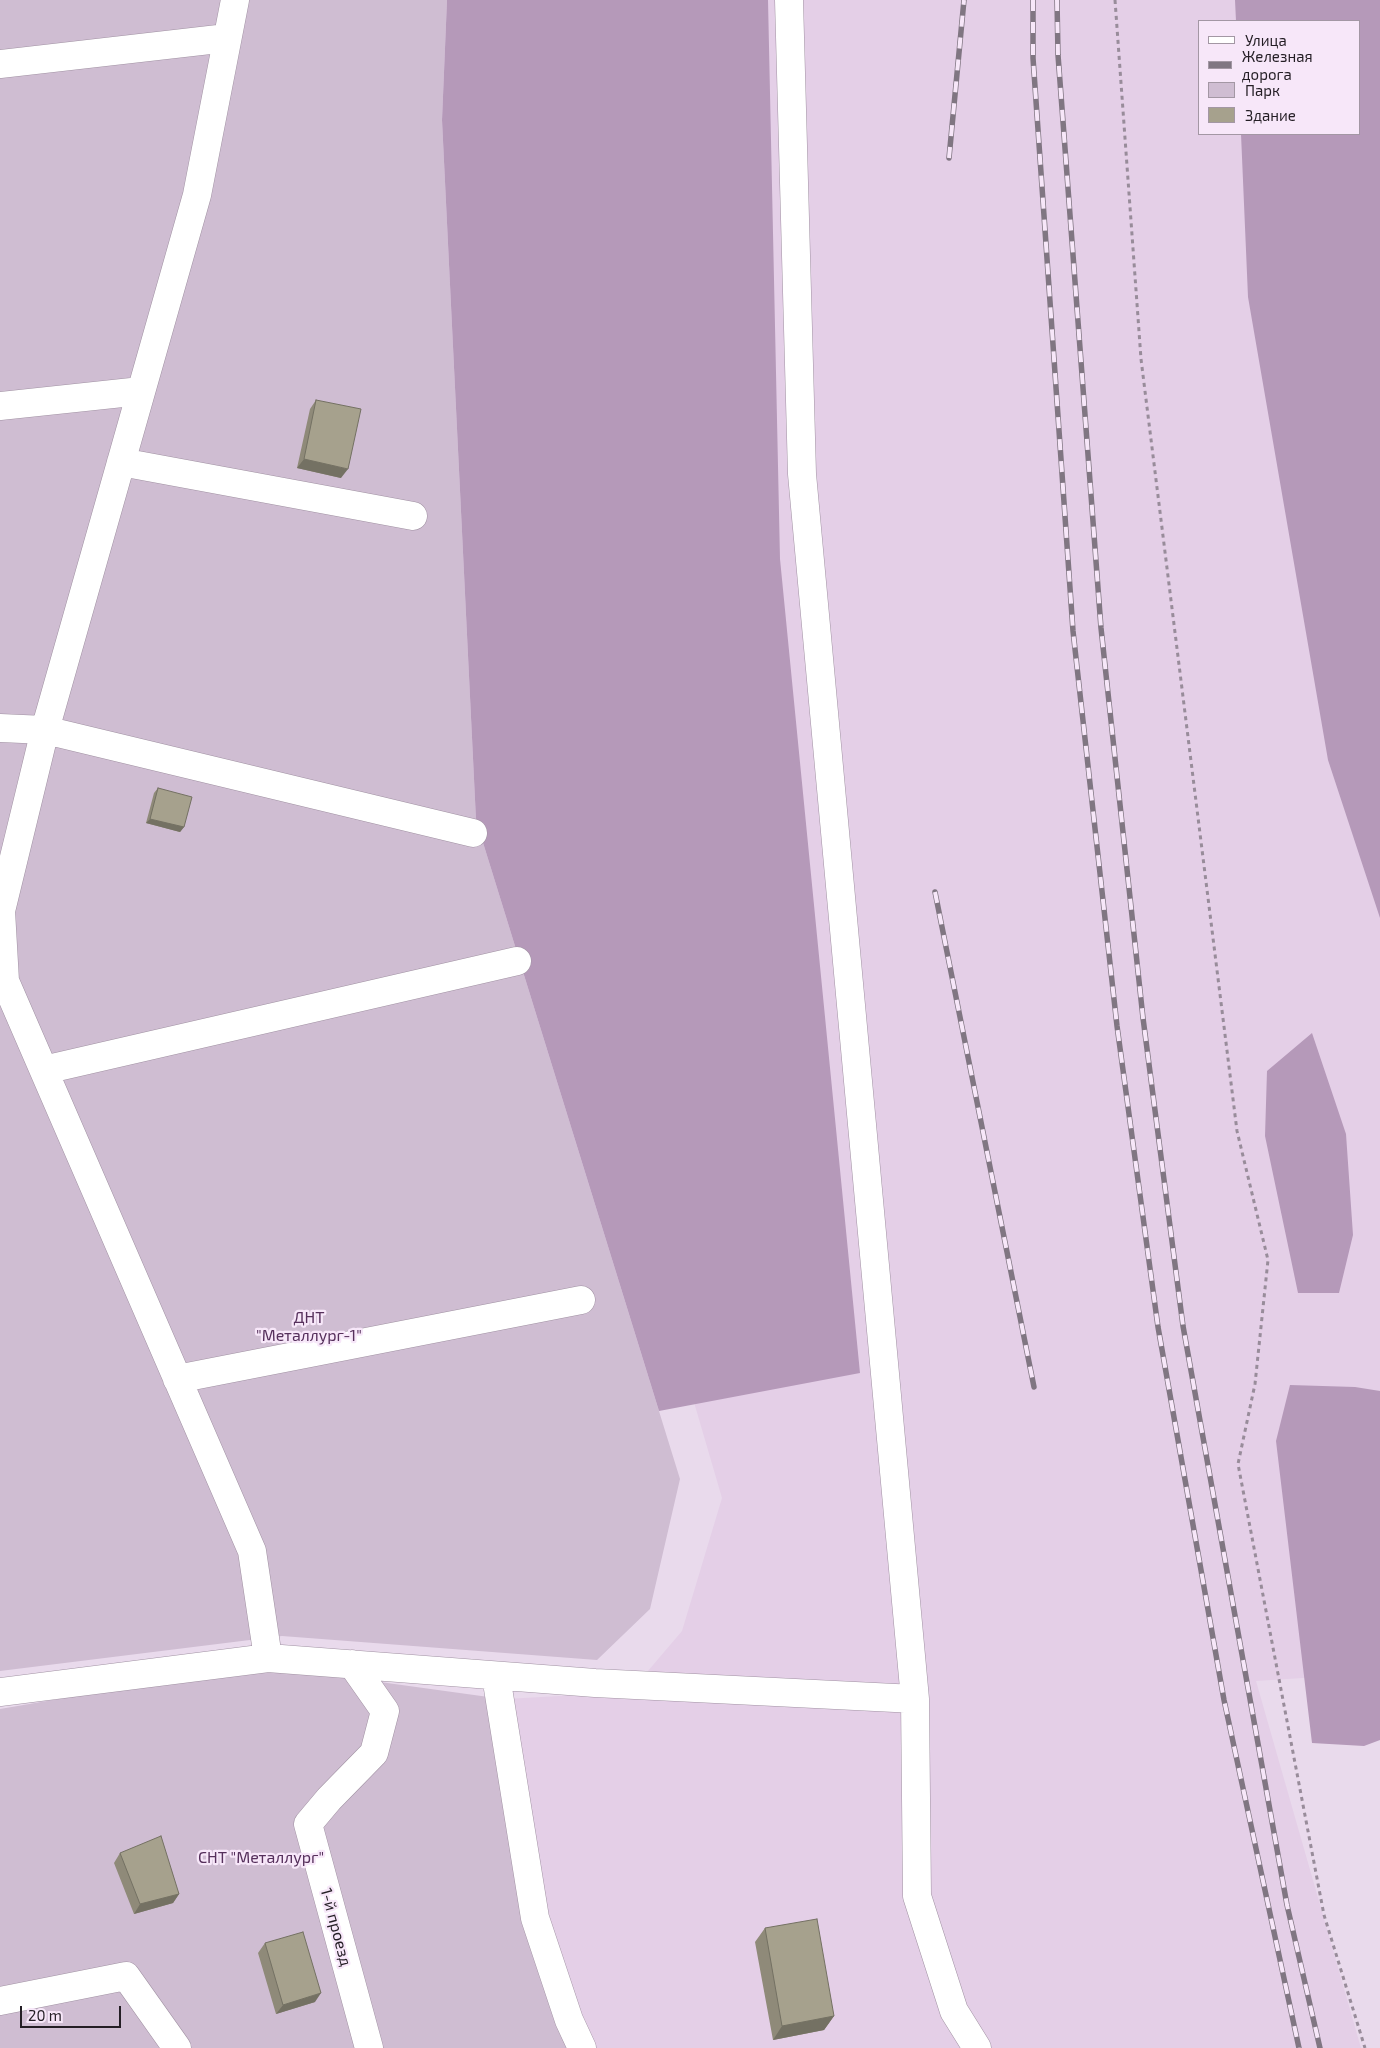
<!DOCTYPE html>
<meta charset="utf-8">
<style>
body{margin:0}
#map{position:relative;width:1380px;height:2048px;overflow:hidden;background:#e9daec;font-family:"Exo 2",sans-serif}
canvas{display:block}
.legend{position:absolute;left:1198px;top:20px;width:162px;height:115px;box-sizing:border-box;background:#f7e7f9;border:1px solid #a397a4;margin:0;padding:6px 9px;list-style:none;font-size:15px;color:#241e25}
.legend li{display:flex;align-items:center;gap:10px;height:25px}
.legend b{width:25px;border:1px solid #a397a4}
.scale{position:absolute;left:20px;top:2006px;width:101px;height:22px;box-sizing:border-box;border:2px solid #241e25;border-top:0;padding-left:6px;font-size:15px;line-height:18px;white-space:nowrap;color:#241e25;-webkit-text-stroke:4px #f7e7f9;paint-order:stroke}
</style>
<div id="map">
<canvas width="1380" height="2048"></canvas>
<ul class="legend">
<li><b style="height:6px;background:#fff"></b>Улица</li>
<li><b style="height:6px;background:#807682"></b>Железная дорога</li>
<li><b style="height:14px;background:#cfbdd2"></b>Парк</li>
<li><b style="height:14px;background:#a6a18d"></b>Здание</li>
</ul>
<div class="scale">20 m</div>
</div>
<script>
const c = document.querySelector('canvas').getContext('2d');
c.lineJoin = 'round';
function fill(path, color) { c.fillStyle = color; c.fill(path, 'evenodd'); }
const shape = rows => new Path2D(rows.map(r => 'M' + r).join(''));
function strokePath(path, color, width, dash) { c.strokeStyle = color; c.lineWidth = width; c.lineCap = dash ? 'butt' : 'round'; c.setLineDash(dash || []); c.stroke(path); }
function label(font, color, halo, rows, align = 'center') {
  c.font = font + ' "Exo 2",sans-serif'; c.lineWidth = 4.5; c.setLineDash([]); c.textBaseline = 'middle'; c.strokeStyle = halo; c.fillStyle = color; for (const [text, x, y, turn = 0] of rows) {
    c.save(); c.translate(x, y); c.rotate((+turn || 0) * Math.PI / 180); c.textAlign = isNaN(turn) ? turn : align; if (halo) c.strokeText(text, 0, 0); c.fillText(text, 0, 0); c.restore();
  }
}
const built = shape([
 [488,0,1380,0,1380,1673,1256,1681,1361,2048,586,2048,561,1983,506,1699,630,1692,682,1631,722,1498,560,944],
 [1199,21,1359,21,1359,134,1199,134]
]);
const green = shape([
 [0,0,447,0,442,120,476,820,680,1479,650,1609,597,1660,282,1636,0,1671],
 [257,1665,503,1699,528,1899,583,2048,0,2048,0,1709]
]);
const forest = shape([
 [447,0,768,0,780,559,860,1373,659,1411,476,820,442,120],
 [1235,0,1380,0,1380,918,1328,760,1248,297,1241,134,1359,134,1359,21,1236,21],
 [1312,1033,1346,1134,1353,1235,1339,1293,1298,1293,1265,1136,1267,1071],
 [1290,1385,1355,1387,1380,1391,1380,1740,1364,1746,1312,1743,1276,1441]
]);
const path = shape([
 [1115,0,1141,359,1237,1131,1268,1260,1255,1384,1238,1464,1324,1915,1365,2048]
]);
const minor = shape([
 [235,0,197,195,45,730,1,911,5,981,252,1551,268,1658],
 [789,0,802,474,915,1699,917,1896,954,2011,977,2048],
 [0,64,227,38],
 [0,406,141,391],
 [121,462,413,516],
 [0,728,45,730,473,833],
 [44,1070,517,961],
 [177,1379,581,1300],
 [352,1664,385,1711,374,1753,329,1799,308,1824,369,2048],
 [496,1676,535,1918,569,2020,582,2048],
 [0,1692,268,1658,595,1683,915,1699],
 [0,2001,126,1976,177,2048]
]);
const rail = shape([
 [1033,0,1033,58,1073,631,1117,1026,1158,1327,1224,1700,1299,2048],
 [1057,0,1058,55,1101,628,1143,1018,1183,1326,1287,1905,1320,2048],
 [949,158,964,0],
 [935,892,1034,1387]
]);
const wall = shape([
 [316,400,341,478,297,468,310,409],
 [158,788,184,827,180,832,146,823,154,793],
 [120,1853,179,1894,173,1903,134,1914,114,1863],
 [765,1928,834,2016,824,2030,773,2040,755,1942],
 [265,1943,315,2002,276,2014,258,1953]
]);
const shadedWall = shape([
 [304,459,348,469,341,478,297,468],
 [150,819,184,827,180,832,146,823],
 [179,1894,173,1903,134,1914,140,1904],
 [321,1993,315,2002,276,2014,283,2005],
 [834,2016,824,2030,773,2040,782,2026]
]);
const building = shape([
 [316,400,361,409,348,469,304,459,316,400],
 [158,788,192,797,184,827,150,819,158,788],
 [161,1836,179,1894,140,1904,120,1853,161,1836],
 [817,1919,834,2016,782,2026,765,1928,817,1919],
 [303,1932,321,1993,283,2005,265,1943,303,1932]
]);
const parkNames = [
 ["ДНТ",309,1318],
 ["\"Металлург-1\"",309,1336],
 ["СНТ \"Металлург\"",261,1858]
];
const streetNames = [
 ["1-й проезд",336,1927,75]
];
fill(built, '#e4cfe7');
fill(green, '#cfbdd2');
fill(forest, '#b599b9');
strokePath(minor, '#a192a3', 29);
strokePath(path, '#988c9a', 3, [4, 4]);
strokePath(minor, '#fff', 28);
strokePath(rail, '#807682', 5.5);
strokePath(rail, '#f7e7f9', 4, [11]);
fill(wall, '#8f8a79');
fill(shadedWall, '#747163');
fill(building, '#a6a18d');
strokePath(building, '#747163', 1);
label('16px', '#56305c', '#f7e7f9', parkNames);
label('16px', '#241e25', '#f7e7f9', streetNames);
</script>
